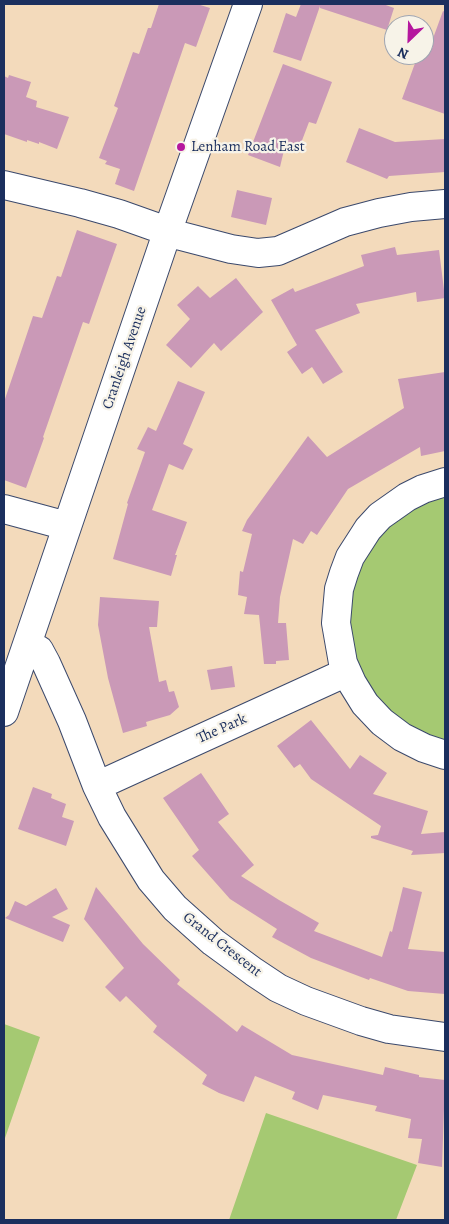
<!DOCTYPE html>
<style>
body{margin:0}
#map{position:relative;width:449px;height:1224px;overflow:hidden;background:#f3dabb;font-family:Alegreya,serif}
canvas{display:block}
.frame{position:absolute;inset:0;border:5px solid #1b2f5e;pointer-events:none}
.north{position:absolute;left:384px;top:15px;width:50px;height:50px;box-sizing:border-box;background:#f7f3e8;border:1px solid #9fa5b1;border-radius:50%;rotate:204deg;font-size:14px;font-weight:700;line-height:20px;text-align:center;color:#1b2f5e}
.north::after{content:'';display:block;margin:auto;width:18px;height:22px;background:#b5179e;clip-path:polygon(50% 0,100% 100%,50% 72%,0 100%)}
</style>
<div id="map">
<canvas width="449" height="1224"></canvas>
<div class="frame"></div>
<div class="north">N</div>
</div>
<script>
const c = document.querySelector('canvas').getContext('2d');
c.lineJoin = 'round';
function fill(path, color) { c.fillStyle = color; c.fill(path, 'evenodd'); }
const shape = rows => new Path2D(rows.map(r => 'M' + r).join(''));
function strokePath(path, color, width, dash) { c.strokeStyle = color; c.lineWidth = width; c.lineCap = dash ? 'butt' : 'round'; c.setLineDash(dash || []); c.stroke(path); }
function label(font, color, halo, rows, align = 'center') {
  c.font = font + ' Alegreya,serif'; c.lineWidth = 4.5; c.setLineDash([]); c.textBaseline = 'middle'; c.strokeStyle = halo; c.fillStyle = color; for (const [text, x, y, turn = 0] of rows) {
    c.save(); c.translate(x, y); c.rotate((+turn || 0) * Math.PI / 180); c.textAlign = isNaN(turn) ? turn : align; if (halo) c.strokeText(text, 0, 0); c.fillText(text, 0, 0); c.restore();
  }
}
const green = shape([
 [445,492,445,746,396,722,364,686,348,641,349,592,367,548,401,513],
 [4,1024,40,1037,4,1141],
 [266,1113,417,1165,396,1220,229,1220]
]);
const building = shape([
 [159,4,197,4,210,8,196,47,185,43,134,191,115,184,120,169,105,164,107,161,99,158,118,108,114,106,133,52,139,54,148,28,151,28],
 [301,4,383,4,394,8,387,30,320,8,320,6,301,61,273,52,286,13,296,17],
 [443,11,445,12,445,114,402,99,418,55,424,55,424,51,428,52],
 [283,64,332,82,316,124,309,122,298,151,285,146,280,167,248,155],
 [9,75,31,82,26,97,37,101,36,107,69,117,57,149,39,142,39,144,27,140,27,142,4,134,4,76,8,78],
 [359,128,395,142,445,139,445,172,389,176,387,179,346,162],
 [237,190,272,198,266,225,231,217],
 [77,230,117,244,89,324,83,322,43,437,44,438,26,488,4,480,4,402,33,316,42,318,57,276,61,277],
 [395,247,397,255,439,250,445,298,417,302,416,292,356,304,360,313,315,330,343,372,323,384,312,367,302,374,287,352,297,345,271,300,293,288,295,292,364,266,361,255],
 [236,278,263,312,221,351,214,343,191,368,166,345,190,319,177,305,198,286,210,298],
 [445,372,445,451,421,456,420,447,348,489,317,535,311,531,303,544,293,539,280,597,278,623,286,623,289,660,276,661,276,664,264,664,259,615,244,614,247,597,238,595,240,571,243,572,252,534,242,531,247,520,308,436,327,457,404,408,398,379],
 [178,381,205,392,183,444,193,449,183,470,169,464,152,510,187,522,175,555,177,555,171,576,113,559,128,504,127,503,145,452,137,449,148,427,156,431],
 [100,597,159,601,157,627,149,627,159,682,166,680,169,692,174,691,179,707,170,715,146,722,147,726,123,733,108,678,98,625],
 [232,666,235,687,211,690,207,670],
 [311,720,350,769,360,755,387,773,373,794,428,811,421,834,445,832,445,853,411,855,413,851,371,838,371,836,378,835,381,826,311,779,300,764,294,768,277,746],
 [201,773,229,814,218,822,254,865,241,876,279,900,319,923,314,931,382,957,390,931,392,932,403,887,422,892,408,949,445,952,445,994,408,991,370,978,369,980,311,958,272,937,277,929,230,899,192,856,199,850,163,798],
 [33,787,52,794,51,798,66,804,62,817,74,821,66,846,18,829],
 [96,887,143,944,180,980,177,984,237,1032,242,1025,292,1055,383,1075,385,1067,419,1075,419,1077,445,1080,442,1167,418,1163,422,1139,408,1138,411,1119,375,1111,377,1106,323,1095,318,1110,292,1099,295,1092,255,1076,244,1102,219,1093,202,1084,207,1075,153,1032,157,1026,126,996,120,1002,105,987,124,968,84,919],
 [56,888,68,909,52,917,70,925,63,942,5,918,9,915,15,901,26,906]
]);
const minor = shape([
 [4,185,80,203,119,214,181,236,231,249,258,253,278,251,345,222,379,213,411,207,445,204],
 [445,482,423,489,407,497,380,516,368,529,350,557,344,573,339,589,336,623,343,663,352,683,365,704,382,722,402,737,424,748,445,755],
 [4,509,67,526],
 [28,645,39,650,46,663,72,721,97,786,112,817,151,880,175,908,213,942,254,972,278,988,306,1001,361,1021,389,1029,445,1037],
 [4,712,168,230,248,4],
 [97,786,347,672]
]);
const markers = [
 [181,147,5,"#b5179e"]
];
const poiNames = [
 ["Lenham Road East",191,147]
];
const streetNames = [
 ["Cranleigh Avenue",125,358,-71],
 ["The Park",222,729,-24],
 ["Grand Crescent",222,945,38]
];
fill(green, '#a5c972');
fill(building, '#ca99b7');
strokePath(minor, '#3b496c', 30);
strokePath(minor, '#fff', 28);
for (const [x, y, r, color] of markers) { const dot = new Path2D(); dot.arc(x, y, r, 0, 2 * Math.PI); c.fillStyle = color; c.fill(dot); strokePath(dot, '#f7f3e8', 2); }
label('15px', '#1b2f5e', '#f7f3e8', poiNames, 'left');
label('15px', '#1b2f5e', '#f7f3e8', streetNames);
</script>
